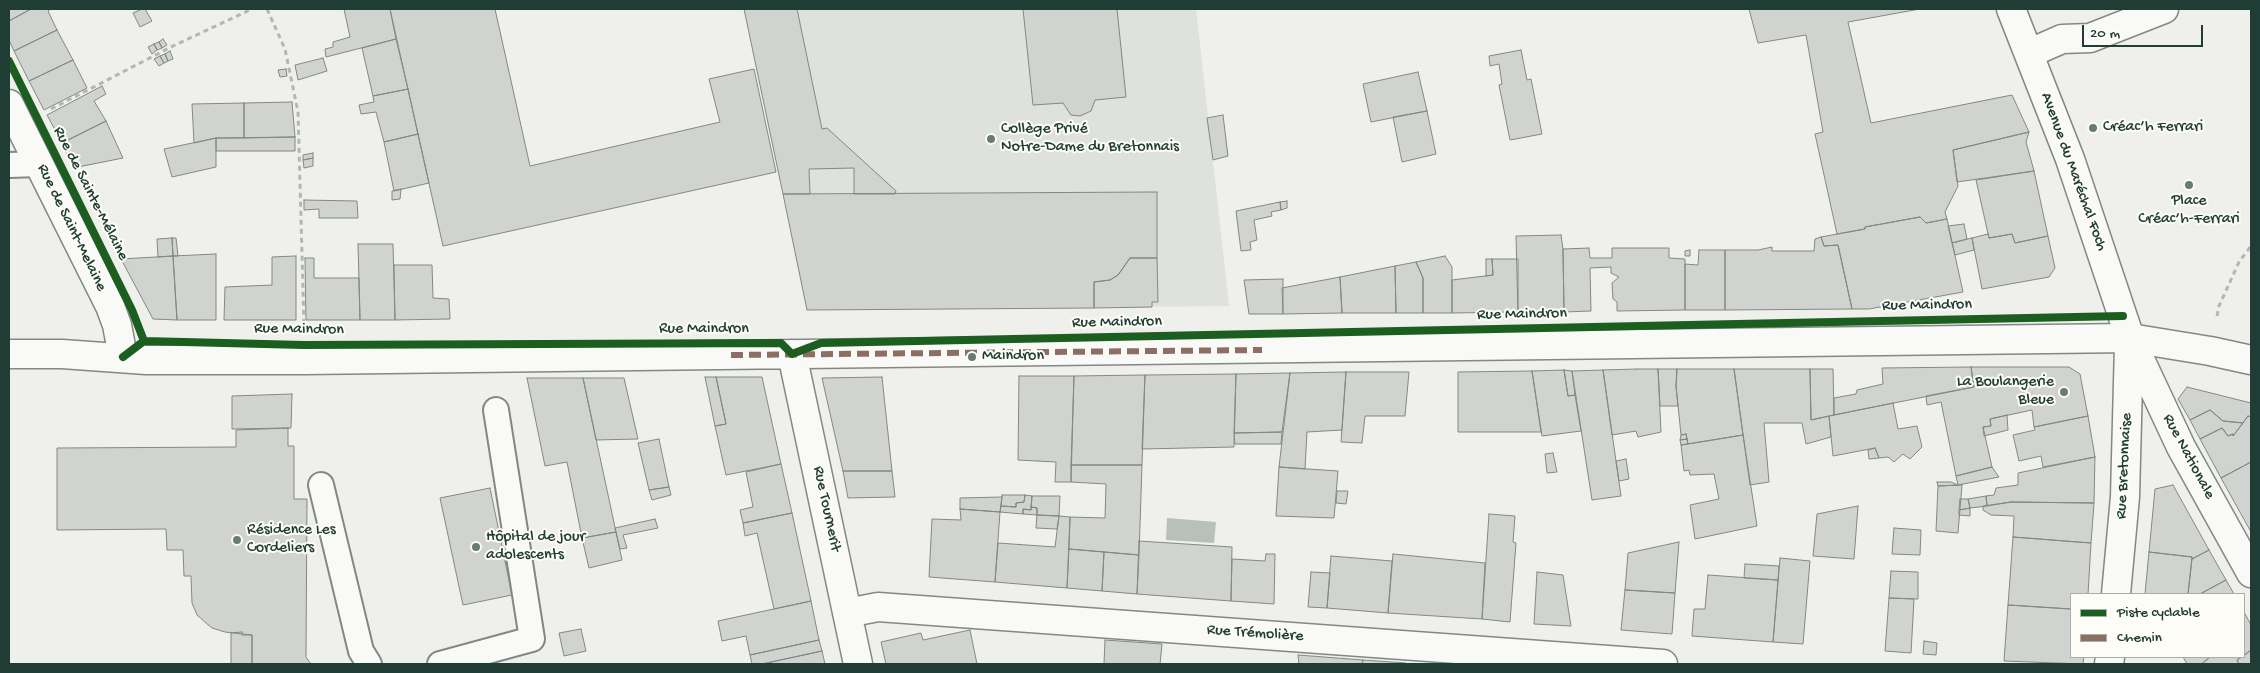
<!DOCTYPE html>
<meta charset="utf-8">
<style>
body{margin:0}
#map{position:relative;width:2260px;height:673px;overflow:hidden;background:#eff0ec;font-family:"Gochi Hand",sans-serif}
canvas{display:block}
.frame{position:absolute;inset:0;border:10px solid #1f3d34;pointer-events:none}
.legend{position:absolute;left:2070px;top:593px;width:175px;height:65px;box-sizing:border-box;background:#fdfcf7;border:1px solid #a4b0a9;margin:0;padding:6px 9px;list-style:none;font-size:15px;color:#1f3d34}
.legend li{display:flex;align-items:center;gap:10px;height:25px}
.legend b{width:25px;border:1px solid #a4b0a9}
.scale{position:absolute;left:2082px;top:25px;width:121px;height:22px;box-sizing:border-box;border:2px solid #1f3d34;border-top:0;padding-left:6px;font-size:15px;line-height:18px;white-space:nowrap;color:#1f3d34;-webkit-text-stroke:4px #fdfcf7;paint-order:stroke}
</style>
<div id="map">
<canvas width="2260" height="673"></canvas>
<div class="frame"></div>
<ul class="legend">
<li><b style="height:6px;background:#1b5e20"></b>Piste cyclable</li>
<li><b style="height:6px;background:#8d6e63"></b>Chemin</li>
</ul>
<div class="scale">20 m</div>
</div>
<script>
const c = document.querySelector('canvas').getContext('2d');
c.lineJoin = 'round';
function fill(path, color) { c.fillStyle = color; c.fill(path, 'evenodd'); }
const shape = rows => new Path2D(rows.map(r => 'M' + r).join(''));
function strokePath(path, color, width, dash) { c.strokeStyle = color; c.lineWidth = width; c.lineCap = dash ? 'butt' : 'round'; c.setLineDash(dash || []); c.stroke(path); }
function label(font, color, halo, rows, align = 'center') {
  c.font = font + ' "Gochi Hand",sans-serif'; c.lineWidth = 4; c.setLineDash([]); c.textBaseline = 'middle'; c.strokeStyle = halo; c.fillStyle = color; for (const [text, x, y, turn = 0] of rows) {
    c.save(); c.translate(x, y); c.rotate((+turn || 0) * Math.PI / 180); c.textAlign = isNaN(turn) ? turn : align; if (halo) c.strokeText(text, 0, 0); c.fillText(text, 0, 0); c.restore();
  }
}
const built = shape([
 [744,9,1196,9,1229,306,807,310]
]);
const water = shape([
 [1167,518,1216,522,1214,543,1166,540]
]);
const building = shape([
 [9,9,31,9,9,21,9,9],
 [31,9,51,9,48,11,57,30,14,51,9,40,9,21,31,9],
 [142,9,145,9,152,21,140,27,133,13,142,9],
 [344,9,390,9,396,39,326,57,325,49,333,47,333,42,350,37,344,9],
 [390,9,495,9,530,166,720,122,709,79,754,69,776,172,443,246,390,9],
 [744,9,797,9,822,129,827,128,896,191,895,194,854,194,854,168,809,169,810,194,783,194,744,9],
 [1023,9,1117,9,1126,97,1095,100,1091,111,1080,116,1071,115,1063,103,1033,105,1023,9],
 [1749,9,1920,9,1848,22,1871,123,2012,95,2029,132,1953,150,1958,186,1945,212,1947,219,1926,223,1920,217,1865,227,1865,229,1837,234,1815,134,1823,132,1806,35,1758,43,1749,9],
 [57,30,73,60,29,81,14,51,57,30],
 [163,39,167,45,162,48,159,42,163,39],
 [396,39,408,89,373,96,362,48,396,39],
 [159,42,162,48,157,50,154,44,159,42],
 [154,44,157,50,152,54,148,47,154,44],
 [1521,50,1527,80,1531,79,1542,134,1510,140,1499,85,1502,84,1499,64,1490,66,1489,56,1521,50],
 [170,51,173,59,168,61,165,54,170,51],
 [165,54,168,61,164,63,160,56,165,54],
 [160,56,164,63,159,66,154,59,160,56],
 [323,58,327,71,298,80,295,65,323,58],
 [73,60,87,88,44,110,29,81,73,60],
 [286,69,287,76,280,77,278,70,286,69],
 [1418,72,1427,111,1371,122,1363,84,1418,72],
 [102,86,106,94,94,101,106,121,62,143,47,115,102,86],
 [408,89,418,134,384,142,376,112,361,114,359,105,374,102,373,96,408,89],
 [292,102,295,137,244,138,244,103,292,102],
 [244,103,244,138,216,138,194,143,192,104,244,103],
 [1427,111,1436,154,1402,162,1393,117,1427,111],
 [1223,115,1228,156,1213,160,1207,118,1223,115],
 [106,121,123,158,73,168,62,143,106,121],
 [2029,132,2026,142,2034,171,1957,182,1953,150,2029,132],
 [418,134,429,183,394,191,384,142,418,134],
 [295,137,295,151,216,151,216,138,295,137],
 [216,138,216,167,172,177,164,149,216,138],
 [313,153,313,158,303,160,303,155,313,153],
 [313,158,313,166,304,168,303,160,313,158],
 [2034,171,2048,236,2015,243,2012,234,1989,238,1976,180,2034,171],
 [401,189,400,199,392,200,392,191,401,189],
 [1157,192,1157,258,1130,258,1118,275,1110,280,1094,282,1094,308,807,310,783,194,1157,192],
 [304,200,357,201,358,218,319,218,319,209,304,210,304,200],
 [1287,201,1287,208,1281,210,1280,202,1287,201],
 [1280,202,1281,210,1271,212,1272,216,1254,220,1257,240,1250,242,1251,250,1241,251,1236,211,1280,202],
 [1920,217,1926,223,1947,219,1963,292,1869,309,1852,309,1838,245,1824,246,1821,237,1865,229,1865,227,1920,217],
 [1964,224,1967,239,1952,243,1948,226,1964,224],
 [1988,234,1989,238,2012,234,2015,243,2048,236,2055,268,2049,277,1982,289,1972,238,1988,234],
 [1561,235,1563,249,1564,312,1518,312,1516,236,1561,235],
 [1821,237,1824,246,1838,245,1852,309,1725,310,1725,250,1758,250,1772,247,1772,251,1814,251,1815,239,1821,237],
 [172,238,173,256,158,257,157,239,172,238],
 [172,238,176,238,178,256,173,256,172,238],
 [1972,238,1974,250,1955,255,1952,243,1972,238],
 [358,244,393,244,395,320,360,320,358,244],
 [1589,248,1590,258,1612,258,1612,248,1669,248,1669,258,1685,259,1685,310,1617,311,1617,302,1613,299,1612,283,1619,277,1611,273,1611,267,1590,268,1591,311,1564,312,1563,249,1589,248],
 [1690,250,1690,256,1685,256,1685,251,1690,250],
 [1699,250,1725,250,1725,310,1685,310,1685,264,1698,265,1699,250],
 [216,254,216,320,177,320,173,256,216,254],
 [173,256,177,320,153,319,121,259,173,256],
 [296,256,296,320,224,320,225,287,272,285,272,257,296,256],
 [1445,256,1452,267,1452,313,1423,313,1423,278,1416,262,1445,256],
 [305,258,314,258,314,278,359,278,360,320,306,320,305,258],
 [1130,258,1157,258,1158,302,1152,302,1152,307,1094,308,1094,282,1110,280,1118,275,1130,258],
 [1486,259,1492,259,1493,275,1486,276,1486,259],
 [1492,259,1518,259,1518,312,1452,313,1452,280,1493,275,1492,259],
 [1416,262,1423,278,1423,313,1396,313,1395,266,1416,262],
 [394,265,432,265,433,298,449,299,450,319,395,320,394,265],
 [1395,266,1396,313,1342,313,1340,277,1395,266],
 [1340,277,1342,313,1283,314,1282,288,1340,277],
 [1283,279,1283,314,1249,314,1244,280,1283,279],
 [1971,367,1974,387,1834,415,1834,398,1856,394,1857,390,1883,384,1882,368,1971,367],
 [1971,367,2069,367,2080,374,2088,416,2034,427,2032,410,1990,419,1991,426,1983,427,1992,467,1956,476,1941,402,1927,405,1926,396,1974,387,1971,367],
 [1637,369,1658,369,1661,432,1638,437,1636,431,1612,435,1603,370,1637,369],
 [1658,369,1677,369,1676,386,1678,406,1660,406,1658,369],
 [1677,369,1734,369,1743,435,1688,444,1686,434,1681,435,1676,386,1677,369],
 [1734,369,1810,369,1811,420,1829,416,1831,437,1806,444,1802,423,1764,423,1769,482,1750,485,1734,369],
 [1810,369,1833,369,1834,415,1811,420,1810,369],
 [1564,370,1572,371,1575,395,1568,396,1564,370],
 [1564,370,1568,396,1575,395,1581,431,1542,436,1532,371,1564,370],
 [1603,370,1621,496,1592,500,1572,371,1603,370],
 [1532,371,1541,432,1458,432,1458,372,1532,371],
 [1346,372,1409,372,1405,416,1365,416,1362,443,1341,442,1346,372],
 [1346,372,1342,430,1307,432,1305,469,1279,467,1290,373,1346,372],
 [1290,373,1282,432,1234,433,1236,374,1290,373],
 [1236,374,1234,447,1142,449,1145,375,1236,374],
 [1145,375,1142,465,1071,465,1074,376,1145,375],
 [1019,376,1074,376,1071,482,1055,482,1056,462,1018,460,1019,376],
 [705,377,716,377,726,424,715,426,705,377],
 [716,377,762,377,781,464,726,475,715,426,726,424,716,377],
 [882,377,892,471,843,471,822,378,882,377],
 [527,378,583,378,616,532,582,538,567,462,545,466,527,378],
 [583,378,624,378,638,439,596,440,583,378],
 [2187,387,2251,403,2251,417,2248,416,2243,423,2223,421,2210,410,2190,420,2178,399,2187,387],
 [292,394,291,428,232,429,232,396,292,394],
 [1893,403,1898,429,1917,426,1922,447,1910,459,1903,454,1894,462,1888,457,1879,458,1875,448,1833,456,1829,416,1893,403],
 [2210,410,2223,421,2243,423,2233,436,2233,434,2228,436,2222,428,2200,439,2190,420,2210,410],
 [2007,415,2008,430,1984,436,1983,427,1991,426,1990,419,2007,415],
 [2088,416,2095,457,2043,467,2041,456,2019,461,2013,435,2035,430,2034,427,2088,416],
 [2248,416,2251,417,2251,462,2221,478,2200,439,2222,428,2228,436,2233,434,2233,436,2248,416],
 [288,428,288,446,294,446,294,499,307,499,306,657,311,664,252,664,252,635,225,632,212,628,206,623,197,615,192,603,191,576,184,576,183,550,167,550,166,529,57,530,57,448,236,447,236,430,288,428],
 [1282,432,1281,444,1235,444,1234,433,1282,432],
 [1686,434,1687,439,1680,440,1681,435,1686,434],
 [1743,435,1757,526,1695,539,1690,505,1719,499,1714,474,1690,475,1689,470,1684,471,1681,445,1743,435],
 [659,439,669,487,649,490,638,443,659,439],
 [1687,439,1688,444,1681,445,1680,440,1687,439],
 [1875,448,1879,458,1869,459,1868,450,1875,448],
 [1553,453,1557,472,1547,473,1545,454,1553,453],
 [2095,457,2094,503,2011,502,1987,506,1986,496,1994,495,1996,488,2018,485,2018,473,2095,457],
 [1626,459,1629,479,1619,481,1616,461,1626,459],
 [2251,462,2251,532,2221,478,2251,462],
 [781,464,792,513,743,523,740,510,753,507,746,472,781,464],
 [1071,465,1142,465,1139,555,1069,549,1070,517,1105,518,1106,484,1071,482,1071,465],
 [1279,467,1338,471,1334,518,1276,516,1279,467],
 [1992,467,1999,477,1958,485,1956,476,1992,467],
 [843,471,892,471,895,497,848,498,843,471],
 [1937,482,1951,482,1958,485,1938,486,1937,482],
 [1962,485,1958,533,1936,531,1938,486,1962,485],
 [2173,485,2209,550,2192,559,2192,557,2149,552,2155,489,2173,485],
 [669,487,671,495,652,500,649,490,669,487],
 [490,488,512,595,463,605,440,498,490,488],
 [1337,491,1348,491,1346,504,1336,503,1337,491],
 [1002,495,1025,495,1024,502,1016,503,1016,507,1001,506,1002,495],
 [1025,495,1032,496,1031,510,1023,509,1023,514,1000,512,1001,506,1016,507,1016,503,1024,502,1025,495],
 [1032,496,1060,496,1059,516,1037,515,1037,508,1031,507,1032,496],
 [1986,496,1987,506,1970,508,1968,499,1986,496],
 [1002,497,1000,512,960,509,960,498,1002,497],
 [1960,499,1968,499,1970,508,1959,510,1960,499],
 [2011,502,2094,503,2091,543,2013,537,2014,516,1991,515,1983,510,1983,506,2011,502],
 [1858,506,1854,559,1813,556,1817,514,1858,506],
 [1031,507,1037,508,1037,515,1023,514,1023,509,1031,510,1031,507],
 [1970,508,1970,516,1959,515,1959,510,1970,508],
 [960,509,1000,512,995,582,929,577,932,519,961,520,960,509],
 [792,513,811,601,774,609,757,533,745,536,743,523,792,513],
 [1489,514,1515,516,1513,542,1516,543,1510,622,1482,619,1489,514],
 [1037,515,1059,516,1057,529,1036,528,1037,515],
 [1059,516,1070,517,1067,588,995,582,998,543,1055,547,1059,516],
 [655,519,658,528,623,535,627,548,620,549,615,528,655,519],
 [1894,528,1921,530,1920,555,1892,554,1894,528],
 [616,532,622,560,589,568,582,538,616,532],
 [2013,537,2091,543,2088,594,2071,594,2071,609,2008,605,2013,537],
 [1139,541,1232,547,1231,601,1137,594,1139,541],
 [1679,542,1675,593,1625,590,1628,553,1679,542],
 [1069,549,1104,552,1102,591,1067,588,1069,549],
 [2209,550,2226,580,2200,594,2188,594,2192,559,2209,550],
 [1104,552,1139,555,1137,594,1102,591,1104,552],
 [2149,552,2192,557,2188,594,2145,594,2149,552],
 [1266,554,1275,554,1274,604,1231,601,1232,559,1265,561,1266,554],
 [1393,554,1485,563,1482,619,1388,613,1393,554],
 [1331,556,1392,561,1388,613,1327,608,1331,556],
 [1780,558,1810,561,1803,644,1773,642,1780,558],
 [1745,564,1779,566,1778,580,1744,578,1745,564],
 [1891,571,1918,572,1918,599,1889,598,1891,571],
 [1311,572,1330,573,1327,608,1308,607,1311,572],
 [1537,572,1563,575,1571,626,1534,624,1537,572],
 [1708,575,1778,580,1773,642,1692,636,1694,609,1705,609,1708,575],
 [2226,580,2234,594,2200,594,2226,580],
 [1625,590,1675,593,1672,634,1621,630,1625,590],
 [1889,598,1914,599,1911,653,1885,651,1889,598],
 [811,601,819,640,750,655,746,636,722,641,718,621,811,601],
 [2008,605,2071,609,2071,657,2084,657,2083,664,2004,661,2008,605],
 [2244,612,2251,625,2251,650,2244,656,2244,612],
 [581,629,586,651,564,656,559,633,581,629],
 [970,630,977,664,886,664,881,642,921,633,923,640,970,630],
 [242,632,242,635,252,635,252,664,231,664,231,633,242,632],
 [819,640,822,651,762,664,752,664,750,655,819,640],
 [1105,640,1162,644,1160,664,1104,664,1105,640],
 [1924,641,1937,643,1936,655,1923,654,1924,641],
 [2251,650,2251,664,2239,664,2237,660,2251,650],
 [822,651,825,664,762,664,822,651],
 [1298,655,1363,660,1362,664,1299,664,1298,655],
 [2183,657,2210,657,2201,664,2187,664,2183,657],
 [2210,657,2242,657,2237,660,2239,664,2202,664,2210,657],
 [1363,660,1406,663,1406,664,1362,664,1363,660]
]);
const path = shape([
 [267,9,285,49,298,112,304,325],
 [51,109,173,46,252,9],
 [2217,316,2219,306,2239,262,2251,246]
]);
const lane = shape([
 [9,165,40,164],
 [321,485,361,651,369,664],
 [440,664,532,639,496,410]
]);
const street = shape([
 [2030,53,2062,39,2090,38,2164,9],
 [9,104,110,306,117,325,123,357],
 [9,354,62,354,146,360,305,360,2130,338,2210,351,2251,360],
 [792,354,858,664],
 [847,613,878,607,1663,664]
]);
const secondary = shape([
 [2011,9,2070,159,2130,338,2181,447,2251,573],
 [2116,594,2125,497,2129,344],
 [2109,664,2110,657]
]);
const quiet = shape([
 [731,355,1262,350]
]);
const cycleway = shape([
 [9,61,132,310,144,341],
 [123,357,144,341,304,345,781,343,792,354,821,343,2123,316]
]);
const markers = [
 [2093,128,5,"#687c74"],
 [991,139,5,"#687c74"],
 [2189,185,5,"#687c74"],
 [972,357,5,"#687c74"],
 [2064,392,5,"#687c74"],
 [237,540,5,"#687c74"],
 [476,547,5,"#687c74"]
];
const poiNames = [
 ["Créac’h Ferrari",2103,128],
 ["Collège Privé",1001,130],
 ["Notre-Dame du Bretonnais",1001,148],
 ["Place",2189,202,"center"],
 ["Créac’h-Ferrari",2189,220,"center"],
 ["Maindron",982,357],
 ["La Boulangerie",2054,383,"right"],
 ["Bleue",2054,401,"right"],
 ["Résidence Les",247,531],
 ["Cordeliers",247,549],
 ["Hôpital de jour",486,538],
 ["adolescents",486,556]
];
const streetNames = [
 ["Avenue du Maréchal Foch",2073,172,70],
 ["Rue de Sainte-Mélaine",90,194,63],
 ["Rue de Saint-Melaine",71,228,64],
 ["Rue Maindron",1927,306,-1],
 ["Rue Maindron",1522,315,-1],
 ["Rue Maindron",1117,323,-1],
 ["Rue Maindron",299,330,1],
 ["Rue Maindron",704,330],
 ["Rue Nationale",2188,457,62],
 ["Rue Bretonnaise",2125,466,-87],
 ["Rue Tournerit",826,509,78],
 ["Rue Trémolière",1255,634,4]
];
fill(built, '#dee1dc');
fill(water, '#b7c0ba');
fill(building, '#d1d3d0');
strokePath(building, '#828885', 1);
strokePath(lane, '#828885', 28);
strokePath(street, '#828885', 31);
strokePath(secondary, '#828885', 31);
strokePath(path, '#b3b6b4', 3, [5, 4]);
strokePath(lane, '#f9f9f7', 24);
strokePath(street, '#f9f9f7', 28);
strokePath(secondary, '#f9f9f7', 28);
strokePath(quiet, '#8d6e63', 6, [12, 6]);
strokePath(cycleway, '#1b5e20', 8);
for (const [x, y, r, color] of markers) { const dot = new Path2D(); dot.arc(x, y, r, 0, 2 * Math.PI); c.fillStyle = color; c.fill(dot); strokePath(dot, '#fdfcf7', 2); }
label('16px', '#1f3d34', '#fdfcf7', poiNames, 'left');
label('16px', '#1f3d34', '#fdfcf7', streetNames);
</script>
